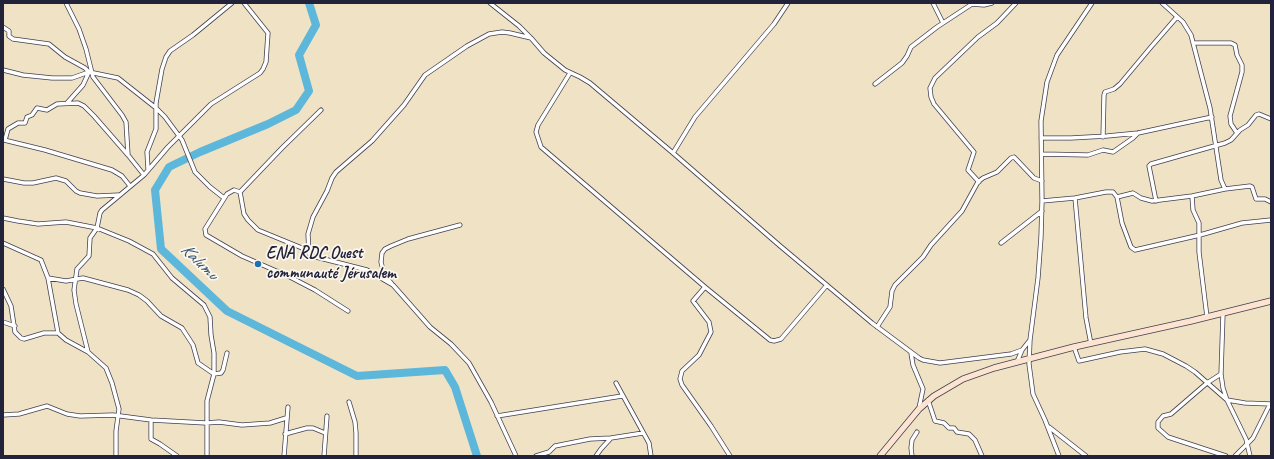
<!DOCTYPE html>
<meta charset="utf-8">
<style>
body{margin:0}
#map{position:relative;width:1274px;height:459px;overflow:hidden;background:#f0e2c5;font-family:Caveat,sans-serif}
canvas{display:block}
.frame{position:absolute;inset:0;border:4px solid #22223b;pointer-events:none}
</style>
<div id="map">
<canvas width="1274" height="459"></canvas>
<div class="frame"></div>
</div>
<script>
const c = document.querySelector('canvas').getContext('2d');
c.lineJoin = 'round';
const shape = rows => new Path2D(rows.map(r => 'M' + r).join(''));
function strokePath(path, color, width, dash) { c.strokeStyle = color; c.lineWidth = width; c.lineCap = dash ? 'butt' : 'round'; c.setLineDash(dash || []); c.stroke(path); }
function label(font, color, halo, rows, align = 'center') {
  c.font = font + ' Caveat,sans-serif'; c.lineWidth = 3.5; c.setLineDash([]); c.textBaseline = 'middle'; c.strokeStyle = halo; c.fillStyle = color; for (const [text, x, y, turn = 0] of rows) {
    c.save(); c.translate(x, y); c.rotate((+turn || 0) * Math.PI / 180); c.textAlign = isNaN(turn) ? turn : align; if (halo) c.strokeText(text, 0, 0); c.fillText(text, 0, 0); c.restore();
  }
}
const river = shape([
 [309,3,316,25,299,55,309,91,296,110,268,124,200,152,169,167,155,190,161,249,227,311,357,376,445,370,455,387,477,456]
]);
const street = shape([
 [66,3,79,29,86,49,93,77,122,115,126,122,128,155,144,175],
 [490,3,519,26,530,37],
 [788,3,774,24,695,117,673,153,779,245,872,323,919,358,923,360,940,363,1011,354,1022,350],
 [933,3,943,23],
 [1162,3,1183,22,1191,35,1210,108,1221,180,1225,189],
 [3,27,9,31,9,36,13,39,49,44,65,57,85,68,89,72,83,85,67,103],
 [1194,43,1231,43,1235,45,1237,55,1242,65,1242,72,1230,116,1231,124,1237,133],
 [3,70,23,75,52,78,72,78,89,72,118,78,156,108,165,117,182,140,195,172,210,187,224,198],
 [570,73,538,125,536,132,541,147,705,287,770,340,774,341,781,339,827,285],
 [875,84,902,63,907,56,911,47,937,27,972,4,984,5,992,3],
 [1103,137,1104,95,1105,92,1114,89,1120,84,1151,47,1177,17],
 [1041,138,1071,138,1107,136,1138,133,1212,117],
 [4,140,45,150,112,170,122,176,130,186],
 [5,140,8,129,18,123,25,123,27,117,32,115,37,108,47,110,57,104,78,103,84,106,94,116,128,155],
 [1042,154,1088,155,1103,150,1113,152,1133,138,1138,133],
 [148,169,147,152,156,129,156,103,162,69,166,57,170,51,193,35,232,3],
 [3,179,24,183,33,183,56,178,66,181,76,191,80,193,97,196,119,195],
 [979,182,968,170,974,152,934,104,931,97,930,88,935,78,978,37,997,23,1016,3],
 [240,192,282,148,321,110],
 [1192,196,1193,210,1199,223,1199,252,1207,317],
 [1117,197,1133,193,1141,198,1152,201,1192,196,1225,189,1250,186,1252,187,1256,199,1265,199,1271,202],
 [1075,198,1086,318,1091,344],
 [1042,201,1075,198,1106,192,1113,192,1117,197,1122,223,1131,247,1135,250,1200,235,1242,223,1271,220],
 [1156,201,1149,166,1151,164,1225,143,1231,140,1240,130,1248,125,1256,115,1259,114,1271,119],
 [3,218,18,221,38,224,66,222,97,228,129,241,153,254,172,278,204,305,210,317,211,335,214,353,214,374,207,401,207,456],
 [3,243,41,260,48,278,58,333,66,340,88,352,106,368,112,383,119,409,116,431,116,456],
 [1001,243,1042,211],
 [309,254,308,234,313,217,327,191,332,178,336,172,372,141,404,105,425,75,467,46,489,34,502,32,510,33,531,38,544,53,565,70,580,77,590,83,673,153],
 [48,278,66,281,83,278,128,290,139,295,147,301,161,316,182,328,193,345,198,363,214,374,221,373,223,370,227,353],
 [392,284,384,274,381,262,382,253,385,249,391,246,408,239,460,225],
 [705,287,693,301,709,322,711,332,699,355,682,371,680,379,682,385,711,426,730,456],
 [3,289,11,306,15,332,21,338,24,339,44,333,58,333],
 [348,311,315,290,290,277,242,256,206,235,205,229,227,194,234,190,240,192,244,214,248,220,258,230,302,248,312,256,367,270,393,285,430,327,451,344,469,363,491,402,516,456],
 [1223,314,1221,374,1223,388,1227,400,1245,403,1271,404],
 [3,322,15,326],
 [877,327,890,307,892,291,895,285,923,257,931,245,962,211,978,182,983,178,997,172,1011,158,1014,157,1034,178,1042,181],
 [1074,347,1079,361,1120,352,1145,349,1163,354,1186,366,1195,372,1227,400,1246,439,1250,456],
 [88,352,76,304,74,290,77,269,89,256,90,238,97,228,100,213,102,210,144,175,168,147,211,104,260,73,263,69,266,62,268,33,244,3],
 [911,353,913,365,923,389,919,408],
 [1017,362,1022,350,1030,340],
 [1221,374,1207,383,1171,414,1163,416,1158,422,1158,428,1168,437,1226,456],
 [616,383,649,443,651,456],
 [928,400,935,421,944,423,949,428,954,428,957,432,969,434,975,440,982,456],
 [349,402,355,422,356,433,356,456],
 [3,415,19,414,47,406,67,414,80,416,113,415,151,420,206,423,219,422,242,425,270,423,286,418],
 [497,416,622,396],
 [151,420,151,439,160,444,177,456],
 [1049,427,1086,456],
 [285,434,307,428,313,428,325,433],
 [284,456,288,407],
 [324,456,327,416],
 [536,456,549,452,555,446,590,439,611,438],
 [596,456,601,449,611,438,643,433],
 [912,456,911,448,912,440,917,432],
 [1059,456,1045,420,1033,394,1029,364,1030,340,1038,278,1041,237,1042,201,1041,121,1047,82,1057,55,1092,3],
 [1235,456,1253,438,1270,404]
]);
const secondary = shape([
 [880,456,919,409,934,396,963,379,994,368,1074,347,1191,321,1271,301]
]);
const markers = [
 [258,264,4,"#1f6fb2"]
];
const poiNames = [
 ["ENA RDC Ouest",266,254],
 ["communauté Jérusalem",266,274]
];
const waterNames = [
 ["Kalumu",199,262,44]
];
strokePath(river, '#5cb7da', 8);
strokePath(street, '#413f50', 5);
strokePath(secondary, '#413f50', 7);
strokePath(street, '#fff', 3.5);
strokePath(secondary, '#fde4d0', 5.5);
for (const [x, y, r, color] of markers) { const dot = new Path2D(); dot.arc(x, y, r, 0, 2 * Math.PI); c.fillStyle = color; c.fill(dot); strokePath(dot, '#fbf7ec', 1.5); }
label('bold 17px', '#22223b', '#fbf7ec', poiNames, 'left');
label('italic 18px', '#365673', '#fbf7ec', waterNames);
</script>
